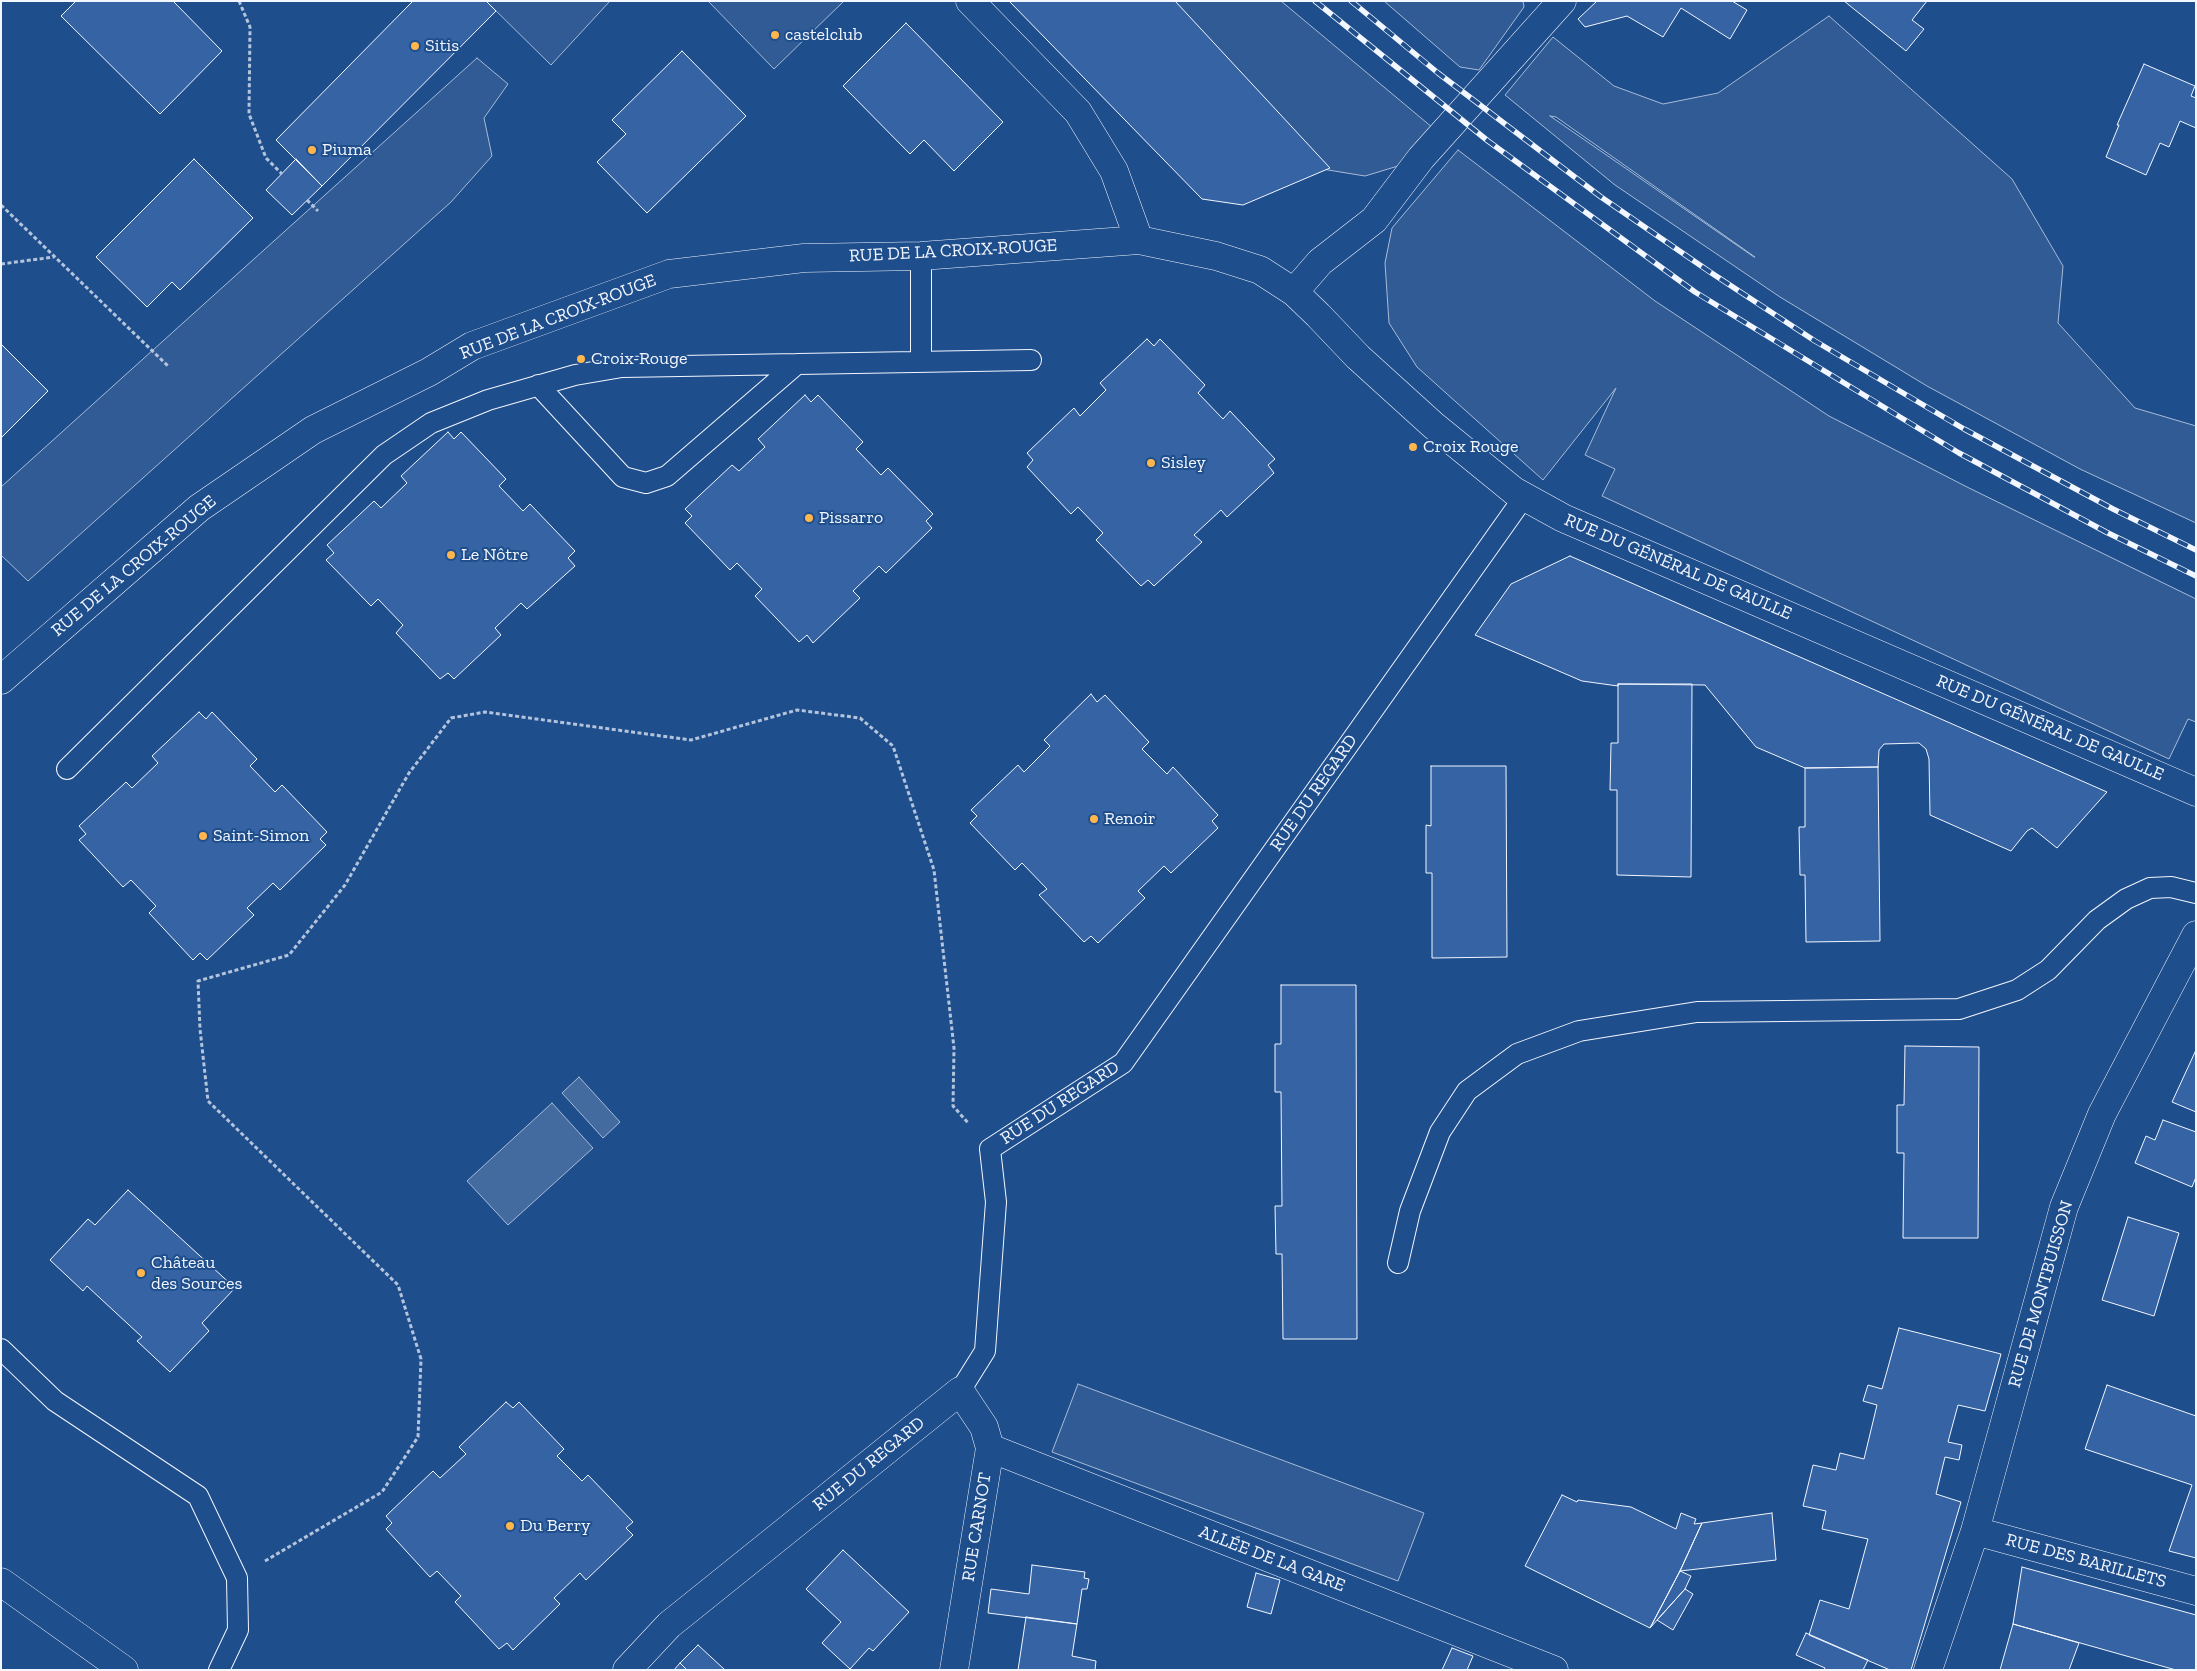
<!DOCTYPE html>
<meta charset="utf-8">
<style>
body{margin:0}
#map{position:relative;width:2197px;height:1671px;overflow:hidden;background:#1f4e8c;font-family:"Zilla Slab",serif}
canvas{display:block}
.frame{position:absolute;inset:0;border:2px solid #f2f6ff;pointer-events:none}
</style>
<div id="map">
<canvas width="2197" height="1671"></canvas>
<div class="frame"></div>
</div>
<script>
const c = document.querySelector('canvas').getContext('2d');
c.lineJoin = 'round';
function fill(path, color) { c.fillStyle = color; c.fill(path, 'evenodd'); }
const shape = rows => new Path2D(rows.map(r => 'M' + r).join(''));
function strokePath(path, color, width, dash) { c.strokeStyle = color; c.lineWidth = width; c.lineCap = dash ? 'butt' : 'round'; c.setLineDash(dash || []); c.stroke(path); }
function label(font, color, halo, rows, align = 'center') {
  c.font = font + ' "Zilla Slab",serif'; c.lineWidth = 4; c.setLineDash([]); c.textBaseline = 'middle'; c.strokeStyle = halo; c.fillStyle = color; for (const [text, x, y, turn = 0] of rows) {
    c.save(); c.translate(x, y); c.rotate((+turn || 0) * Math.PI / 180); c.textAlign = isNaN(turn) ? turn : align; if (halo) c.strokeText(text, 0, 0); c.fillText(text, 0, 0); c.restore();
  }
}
const built = shape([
 [486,1,610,1,551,65,486,1],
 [708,1,844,1,774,69,708,1],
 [1160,1,1281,1,1433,128,1398,166,1365,176,1322,169,1160,1],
 [1384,1,1523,1,1524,7,1479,70,1460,67,1384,1],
 [1829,16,2012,179,2063,266,2058,323,2135,408,2196,426,2196,523,2080,469,1927,386,1780,297,1615,185,1505,95,1553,37,1614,86,1663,104,1718,93,1829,16],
 [1550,116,1556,117,1755,257,1754,257,1550,116],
 [477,58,508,84,484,118,492,156,451,202,28,581,1,555,1,487,477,58],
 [1458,150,1655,301,1829,416,1967,487,2196,599,2196,722,2188,719,2169,759,1602,496,1615,469,1585,455,1616,388,1543,480,1417,367,1389,323,1385,263,1392,228,1458,150],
 [1078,1384,1424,1513,1398,1581,1052,1452,1078,1384]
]);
const water = shape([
 [579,1077,620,1122,603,1138,562,1093,579,1077],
 [552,1103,593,1148,508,1225,467,1181,552,1103]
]);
const building = shape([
 [76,1,173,1,222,51,160,114,61,16,76,1],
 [413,1,486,1,496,11,322,186,276,140,413,1],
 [1009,1,1175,1,1330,168,1243,205,1202,199,1009,1],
 [1597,1,1732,1,1747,10,1730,39,1681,8,1663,37,1627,16,1585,27,1578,19,1597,1],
 [1844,1,1927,1,1912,20,1924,29,1906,51,1844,1],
 [906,23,1003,122,954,171,924,140,910,154,843,86,906,23],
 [682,51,746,116,647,213,597,162,626,134,612,120,682,51],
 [2144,64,2195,86,2191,96,2196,98,2196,128,2180,121,2169,147,2160,143,2146,175,2106,157,2119,125,2117,125,2144,64],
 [194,159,253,218,180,290,172,282,147,307,96,257,194,159],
 [296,159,322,186,292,215,266,190,296,159],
 [1147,339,1154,346,1160,339,1205,385,1198,393,1223,419,1230,411,1275,459,1268,465,1274,473,1227,517,1221,510,1194,535,1202,542,1154,586,1148,580,1141,586,1096,540,1103,533,1078,507,1071,514,1027,467,1033,460,1027,453,1074,408,1080,416,1106,390,1100,383,1147,339],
 [1,344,48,391,1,438,1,344],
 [805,395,811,402,818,395,863,442,856,449,881,475,888,468,933,514,926,521,932,528,886,573,879,566,853,591,860,598,813,643,807,635,799,642,755,596,762,589,737,563,730,570,685,523,692,516,685,509,732,465,739,471,765,447,758,439,805,395],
 [448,432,454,439,461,432,506,479,499,486,523,511,530,504,575,551,568,558,575,566,527,609,521,603,495,628,501,635,454,679,448,673,440,679,396,633,403,625,378,599,371,606,326,560,334,553,327,545,374,501,381,508,407,483,401,476,448,432],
 [1570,556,2107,792,2057,848,2032,828,2027,831,2011,851,1930,815,1929,759,1926,749,1919,743,1884,744,1879,750,1878,767,1805,768,1756,747,1705,685,1618,684,1618,686,1582,681,1475,635,1511,584,1570,556],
 [1618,684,1692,684,1691,877,1617,875,1617,790,1610,790,1611,743,1618,743,1618,684],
 [1091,694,1097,702,1105,695,1149,742,1142,749,1167,774,1173,767,1218,815,1212,821,1218,828,1171,873,1164,866,1138,891,1145,898,1098,943,1091,936,1084,942,1039,895,1047,889,1022,863,1015,870,970,823,977,816,971,810,1018,765,1024,772,1050,746,1044,740,1091,694],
 [199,712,206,719,212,712,257,759,250,766,275,792,282,785,327,832,320,839,326,845,280,890,273,883,247,908,254,915,207,960,200,953,193,960,149,913,156,906,131,880,123,887,79,840,86,834,79,826,126,782,132,788,158,763,152,756,199,712],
 [1431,766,1506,766,1507,957,1432,958,1432,873,1426,873,1426,825,1431,826,1431,766],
 [1878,767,1880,941,1806,942,1805,875,1800,875,1799,827,1805,827,1805,768,1878,767],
 [1281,985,1356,985,1357,1339,1283,1339,1282,1254,1276,1254,1275,1206,1282,1206,1281,1092,1275,1092,1275,1044,1281,1044,1281,985],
 [1905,1046,1979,1047,1978,1238,1903,1238,1904,1153,1897,1153,1897,1105,1904,1105,1905,1046],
 [2196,1050,2196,1112,2172,1102,2196,1050],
 [2163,1120,2196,1132,2196,1177,2192,1187,2135,1163,2146,1136,2155,1140,2163,1120],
 [128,1190,235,1288,202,1323,209,1331,170,1372,137,1341,142,1337,87,1286,83,1291,50,1260,88,1219,95,1225,128,1190],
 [2128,1217,2179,1233,2154,1316,2102,1300,2128,1217],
 [1899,1328,2001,1354,1985,1411,1958,1405,1948,1442,1962,1445,1959,1460,1945,1457,1936,1494,1961,1502,1911,1670,1890,1670,1809,1635,1820,1600,1849,1609,1868,1539,1822,1529,1826,1511,1803,1506,1813,1465,1836,1470,1840,1453,1864,1459,1877,1405,1863,1401,1868,1385,1882,1389,1899,1328],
 [2107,1385,2196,1416,2196,1558,2169,1551,2192,1485,2085,1449,2107,1385],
 [506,1402,513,1408,519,1402,564,1449,557,1456,582,1481,588,1475,633,1522,626,1528,633,1535,586,1580,580,1573,554,1598,560,1604,513,1650,507,1643,499,1649,455,1602,461,1596,437,1571,430,1577,386,1529,392,1523,386,1516,433,1471,440,1478,466,1454,459,1447,506,1402],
 [1562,1495,1577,1502,1578,1500,1631,1507,1676,1529,1681,1513,1696,1519,1694,1524,1702,1523,1680,1571,1650,1628,1525,1566,1562,1495],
 [1772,1513,1776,1560,1680,1571,1702,1523,1772,1513],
 [843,1550,909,1612,873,1651,869,1648,850,1669,822,1643,841,1622,806,1589,843,1550],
 [1032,1565,1085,1572,1084,1578,1089,1579,1087,1589,1082,1589,1077,1624,988,1613,991,1589,1029,1594,1032,1565],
 [2022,1567,2196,1615,2196,1670,2176,1670,2013,1624,2022,1567],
 [1680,1571,1691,1576,1685,1589,1650,1628,1680,1571],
 [1256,1573,1280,1580,1271,1614,1247,1607,1256,1573],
 [1685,1589,1693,1594,1673,1630,1657,1620,1685,1589],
 [1026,1617,1077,1624,1072,1656,1096,1661,1095,1670,1018,1670,1026,1617],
 [2013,1624,2079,1643,2069,1670,2000,1670,2013,1624],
 [1806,1633,1868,1660,1863,1670,1824,1670,1825,1668,1796,1655,1806,1633],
 [698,1645,725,1670,687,1670,680,1663,698,1645],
 [1452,1648,1473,1656,1467,1670,1442,1670,1452,1648],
 [680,1663,687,1670,674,1670,680,1663]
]);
const path = shape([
 [239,1,250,27,249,114,266,158,282,174],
 [307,200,318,211],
 [1,205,169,367],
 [1,264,54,257],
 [265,1561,382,1492,418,1437,421,1359,398,1285,208,1101,200,1029,198,981,289,955,345,885,409,773,451,718,485,712,691,740,797,710,860,718,893,746,934,870,954,1048,953,1106,969,1124]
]);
const lane = shape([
 [921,256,921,362],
 [538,385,623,477,646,483,667,476,797,364],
 [67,769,384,455,431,423,488,400,575,375,622,367,1031,360],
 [1398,1263,1410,1211,1440,1132,1467,1091,1517,1054,1579,1031,1697,1012,1959,1009,2017,990,2048,970,2097,920,2126,899,2150,888,2171,887,2196,893],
 [1,1349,55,1401,198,1496,237,1578,238,1630,219,1670],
 [960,1391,985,1351,996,1202,990,1149,1123,1063,1524,497]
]);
const street = shape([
 [970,1,1078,112,1114,171,1139,240],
 [1294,292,1320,262,1374,220,1421,158,1562,1],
 [1,680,199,508,313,430,429,372,472,346,669,274,804,258,921,256,1139,240,1216,256,1260,270,1294,292,1318,315,1358,357,1433,425,1514,491,1563,518,2196,792],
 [990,1448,1554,1670],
 [1975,1531,2196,1591],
 [1,1582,124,1670],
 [627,1670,669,1625,960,1391,984,1427,990,1448,954,1670],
 [1928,1670,1975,1531,2064,1207,2102,1114,2196,935]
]);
const rail = shape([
 [1315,1,1488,141,1695,292,1959,453,2106,532,2196,576],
 [1351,1,1438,73,1601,197,1710,272,1815,341,1964,429,2113,509,2196,550]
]);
const markers = [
 [775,35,5,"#ffb74d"],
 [415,46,5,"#ffb74d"],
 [312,150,5,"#ffb74d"],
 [581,359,5,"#ffb74d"],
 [1413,447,5,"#ffb74d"],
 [1151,463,5,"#ffb74d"],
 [809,518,5,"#ffb74d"],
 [451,555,5,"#ffb74d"],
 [1094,819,5,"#ffb74d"],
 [203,836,5,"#ffb74d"],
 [141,1273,5,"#ffb74d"],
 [510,1526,5,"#ffb74d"]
];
const poiNames = [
 ["castelclub",785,35],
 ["Sitis",425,46],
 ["Piuma",322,150],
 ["Croix-Rouge",591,359],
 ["Croix Rouge",1423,447],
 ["Sisley",1161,463],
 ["Pissarro",819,518],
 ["Le Nôtre",461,555],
 ["Renoir",1104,819],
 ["Saint-Simon",213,836],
 ["Château",151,1263],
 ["des Sources",151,1284],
 ["Du Berry",520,1526]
];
const streetNames = [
 ["RUE DE LA CROIX-ROUGE",953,251,-3],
 ["RUE DE LA CROIX-ROUGE",558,317,-21],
 ["RUE DE LA CROIX-ROUGE",134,566,-40],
 ["RUE DU GÉNÉRAL DE GAULLE",1678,567,23],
 ["RUE DU GÉNÉRAL DE GAULLE",2050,728,23],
 ["RUE DU REGARD",1314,793,-55],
 ["RUE DU REGARD",1060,1103,-33],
 ["RUE DE MONTBUISSON",2041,1294,-74],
 ["RUE DU REGARD",869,1464,-39],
 ["RUE CARNOT",977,1527,-81],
 ["ALLÉE DE LA GARE",1272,1559,21],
 ["RUE DES BARILLETS",2086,1561,15]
];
fill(built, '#305b95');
strokePath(built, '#a8bbd7', 1);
fill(water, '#446ba0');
strokePath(water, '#a8bbd7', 1);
fill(building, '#3563a3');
strokePath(building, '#f2f6ff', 1);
strokePath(lane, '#f2f6ff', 22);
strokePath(street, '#f2f6ff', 29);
strokePath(path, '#b3c4dc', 3, [4, 2.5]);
strokePath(lane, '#1f4e8c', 20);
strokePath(street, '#1f4e8c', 28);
strokePath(rail, '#f2f6ff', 5.5);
strokePath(rail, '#1f4e8c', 4, [11]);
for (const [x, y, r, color] of markers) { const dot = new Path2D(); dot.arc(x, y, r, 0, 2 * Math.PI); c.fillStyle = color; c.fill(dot); strokePath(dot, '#1f4e8c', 2); }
label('18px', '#f2f6ff', '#1f4e8c', poiNames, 'left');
label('18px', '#f2f6ff', '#1f4e8c', streetNames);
</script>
